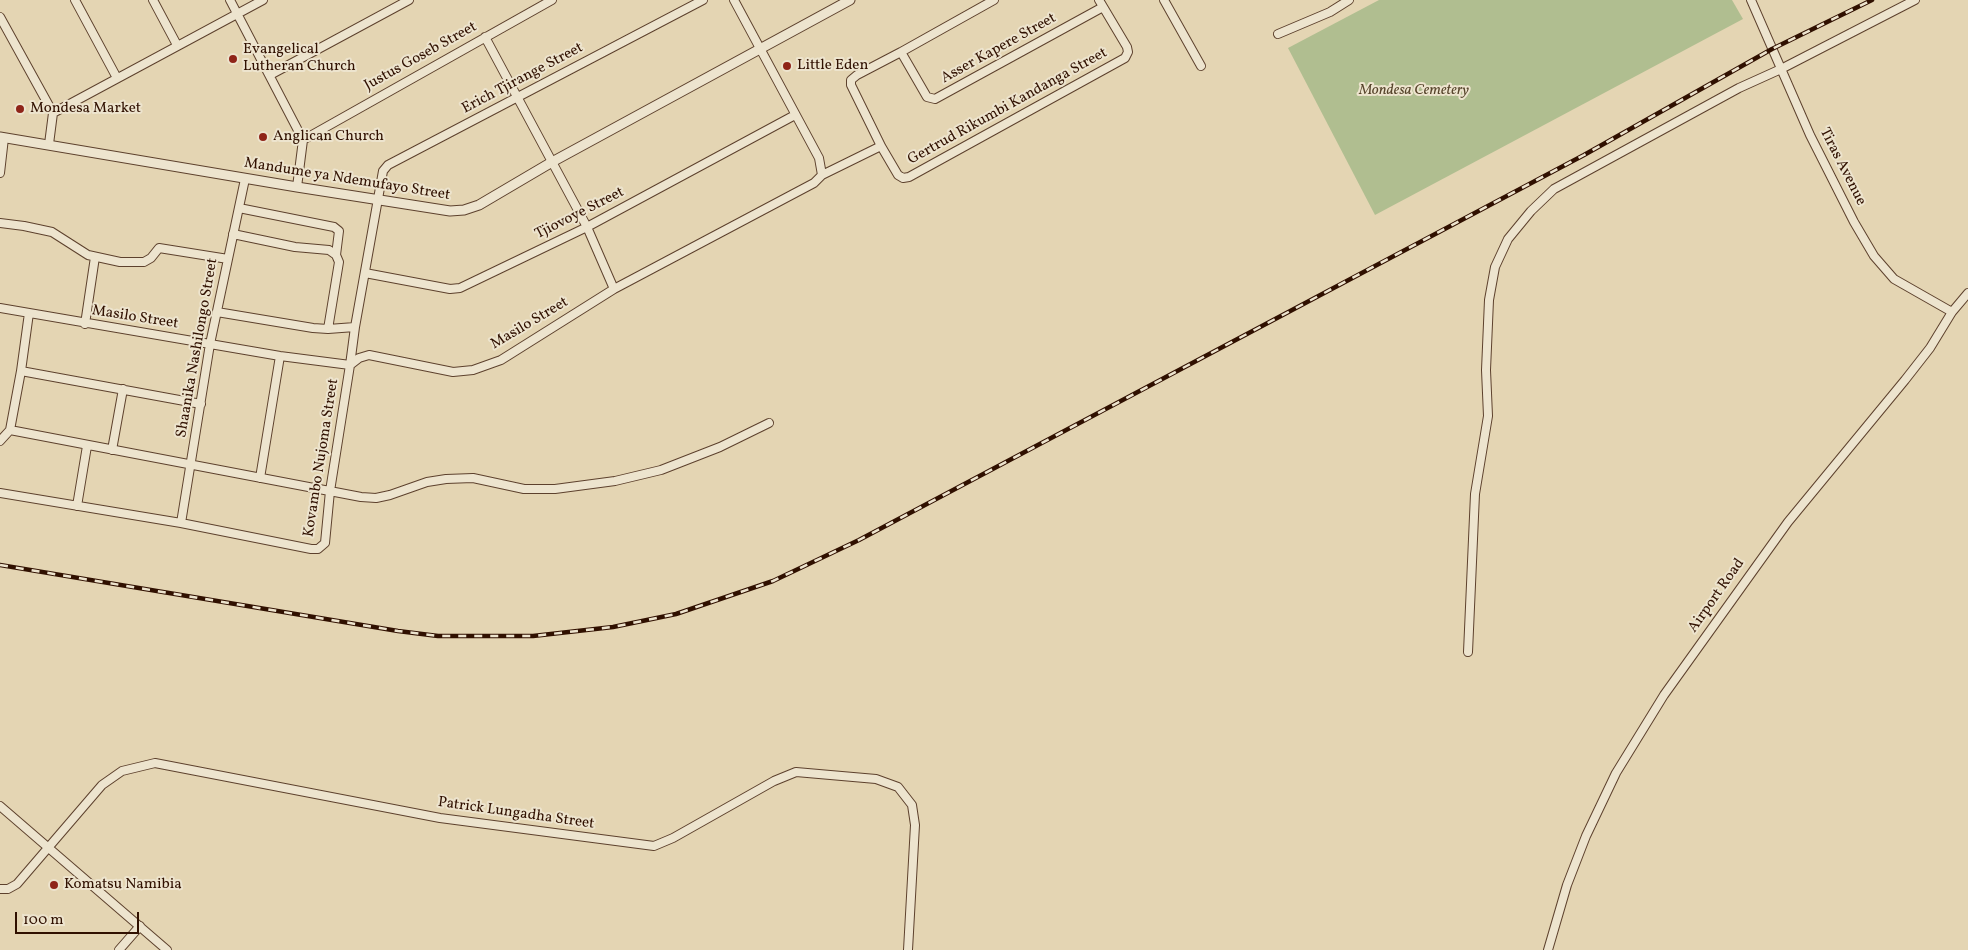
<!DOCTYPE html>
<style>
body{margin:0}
#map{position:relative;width:1968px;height:950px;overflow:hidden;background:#e4d5b3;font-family:Vollkorn,serif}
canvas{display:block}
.scale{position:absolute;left:15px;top:912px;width:124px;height:22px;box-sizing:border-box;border:2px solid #301000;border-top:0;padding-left:6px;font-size:15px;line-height:18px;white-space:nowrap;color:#301000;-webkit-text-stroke:4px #ede4ce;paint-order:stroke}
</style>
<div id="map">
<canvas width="1968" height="950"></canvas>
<div class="scale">100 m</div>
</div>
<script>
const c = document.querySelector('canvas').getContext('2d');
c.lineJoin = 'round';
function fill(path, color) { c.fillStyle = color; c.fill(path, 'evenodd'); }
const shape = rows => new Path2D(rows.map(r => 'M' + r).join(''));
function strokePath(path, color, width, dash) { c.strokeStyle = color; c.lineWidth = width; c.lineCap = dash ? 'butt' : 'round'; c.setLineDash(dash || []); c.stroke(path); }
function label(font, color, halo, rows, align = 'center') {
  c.font = font + ' Vollkorn,serif'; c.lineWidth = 4; c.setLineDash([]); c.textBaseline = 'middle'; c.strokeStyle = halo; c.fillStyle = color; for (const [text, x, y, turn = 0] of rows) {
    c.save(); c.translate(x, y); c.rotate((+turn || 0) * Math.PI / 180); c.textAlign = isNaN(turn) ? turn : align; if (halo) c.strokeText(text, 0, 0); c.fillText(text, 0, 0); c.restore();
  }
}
const green = shape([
 [1379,0,1732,0,1743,19,1375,215,1288,48]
]);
const minor = shape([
 [75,0,117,78],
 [153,0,177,45],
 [230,0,303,140,297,187],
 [994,0,901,52,857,75,851,80,851,85,881,146,898,175,903,178,909,177,1125,58,1128,52,1127,47,1099,0],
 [1164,0,1201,66],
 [1751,0,1810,135,1854,222,1874,256,1894,279,1952,312],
 [0,17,53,113],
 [1278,34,1330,12,1349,0],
 [485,37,587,227,614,289],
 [901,52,927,97,935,99,1103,7],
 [270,75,409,0],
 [303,140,552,0],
 [49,144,53,113,263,0],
 [0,173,4,138],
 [822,175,881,146],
 [239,208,334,227,339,231,336,255],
 [0,223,24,226,52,232,88,255,120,262,144,262,151,258,159,248,228,259],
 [233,234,295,247,329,250,336,255,339,262,328,329],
 [365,273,450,289,460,288,587,227,795,115],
 [0,308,280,356,350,365,359,358,369,355,453,372,473,370,501,360,614,289,814,183,822,175,819,158,734,0],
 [217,312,313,328,328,329,355,327],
 [85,324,95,257],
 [21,371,201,404],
 [10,430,361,497,376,498,390,495,427,482,446,479,473,478,524,489,555,489,615,481,661,470,720,447,769,423],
 [0,441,10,430,21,371,29,313],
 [112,450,123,389],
 [260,478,280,356],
 [0,493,181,523,311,549,318,549,325,543,330,491,350,365,355,327,383,171,388,165,703,0],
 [77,506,87,446],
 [181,523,210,344,245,179],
 [1468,652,1475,494,1488,416,1486,370,1489,300,1495,267,1508,239,1531,211,1554,189,1739,88,1781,69,1915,0],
 [0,806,167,950],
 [0,889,8,889,17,884,102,785,122,771,155,763,440,818,654,846,673,838,774,781,796,772,876,779,898,787,912,805,915,825,908,950],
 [119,950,140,926],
 [1548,950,1567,885,1586,836,1616,773,1664,695,1788,522,1905,380,1930,348,1952,312,1968,293]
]);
const tertiary = shape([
 [0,137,297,187,450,211,464,210,479,205,552,162,850,0]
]);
const rail = shape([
 [0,565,398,631,438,636,533,636,613,627,676,614,773,581,859,540,1584,155,1772,49,1872,0]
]);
const markers = [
 [233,59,5,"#8f2418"],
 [787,66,5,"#8f2418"],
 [20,109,5,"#8f2418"],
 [263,137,5,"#8f2418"],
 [54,885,5,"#8f2418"]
];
const streetNames = [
 ["Asser Kapere Street",999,49,-29],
 ["Justus Goseb Street",421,57,-29],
 ["Erich Tjirange Street",523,79,-28],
 ["Gertrud Rikumbi Kandanga Street",1008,107,-29],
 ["Tiras Avenue",1842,167,63],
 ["Mandume ya Ndemufayo Street",347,180,9],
 ["Tjiovoye Street",580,214,-27],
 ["Masilo Street",135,318,9],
 ["Masilo Street",530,324,-31],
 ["Shaanika Nashilongo Street",198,348,-80],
 ["Kovambo Nujoma Street",322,458,-81],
 ["Airport Road",1717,596,-55],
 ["Patrick Lungadha Street",516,814,8]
];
const poiNames = [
 ["Evangelical",243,50],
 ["Lutheran Church",243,67],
 ["Little Eden",797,66],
 ["Mondesa Market",30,109],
 ["Anglican Church",273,137],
 ["Komatsu Namibia",64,885]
];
const parkNames = [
 ["Mondesa Cemetery",1414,91]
];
fill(green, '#b0be90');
strokePath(minor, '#5d412d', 10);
strokePath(tertiary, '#5d412d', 11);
strokePath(minor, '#ede4ce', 8);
strokePath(tertiary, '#ede4ce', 9);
strokePath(rail, '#301000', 4.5);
strokePath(rail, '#ede4ce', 2.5, [8]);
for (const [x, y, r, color] of markers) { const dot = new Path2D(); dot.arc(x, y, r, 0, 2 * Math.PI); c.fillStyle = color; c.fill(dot); strokePath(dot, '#ede4ce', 2); }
label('15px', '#301000', '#ede4ce', streetNames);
label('15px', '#301000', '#ede4ce', poiNames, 'left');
label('italic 15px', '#56442b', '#ede4ce', parkNames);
</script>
